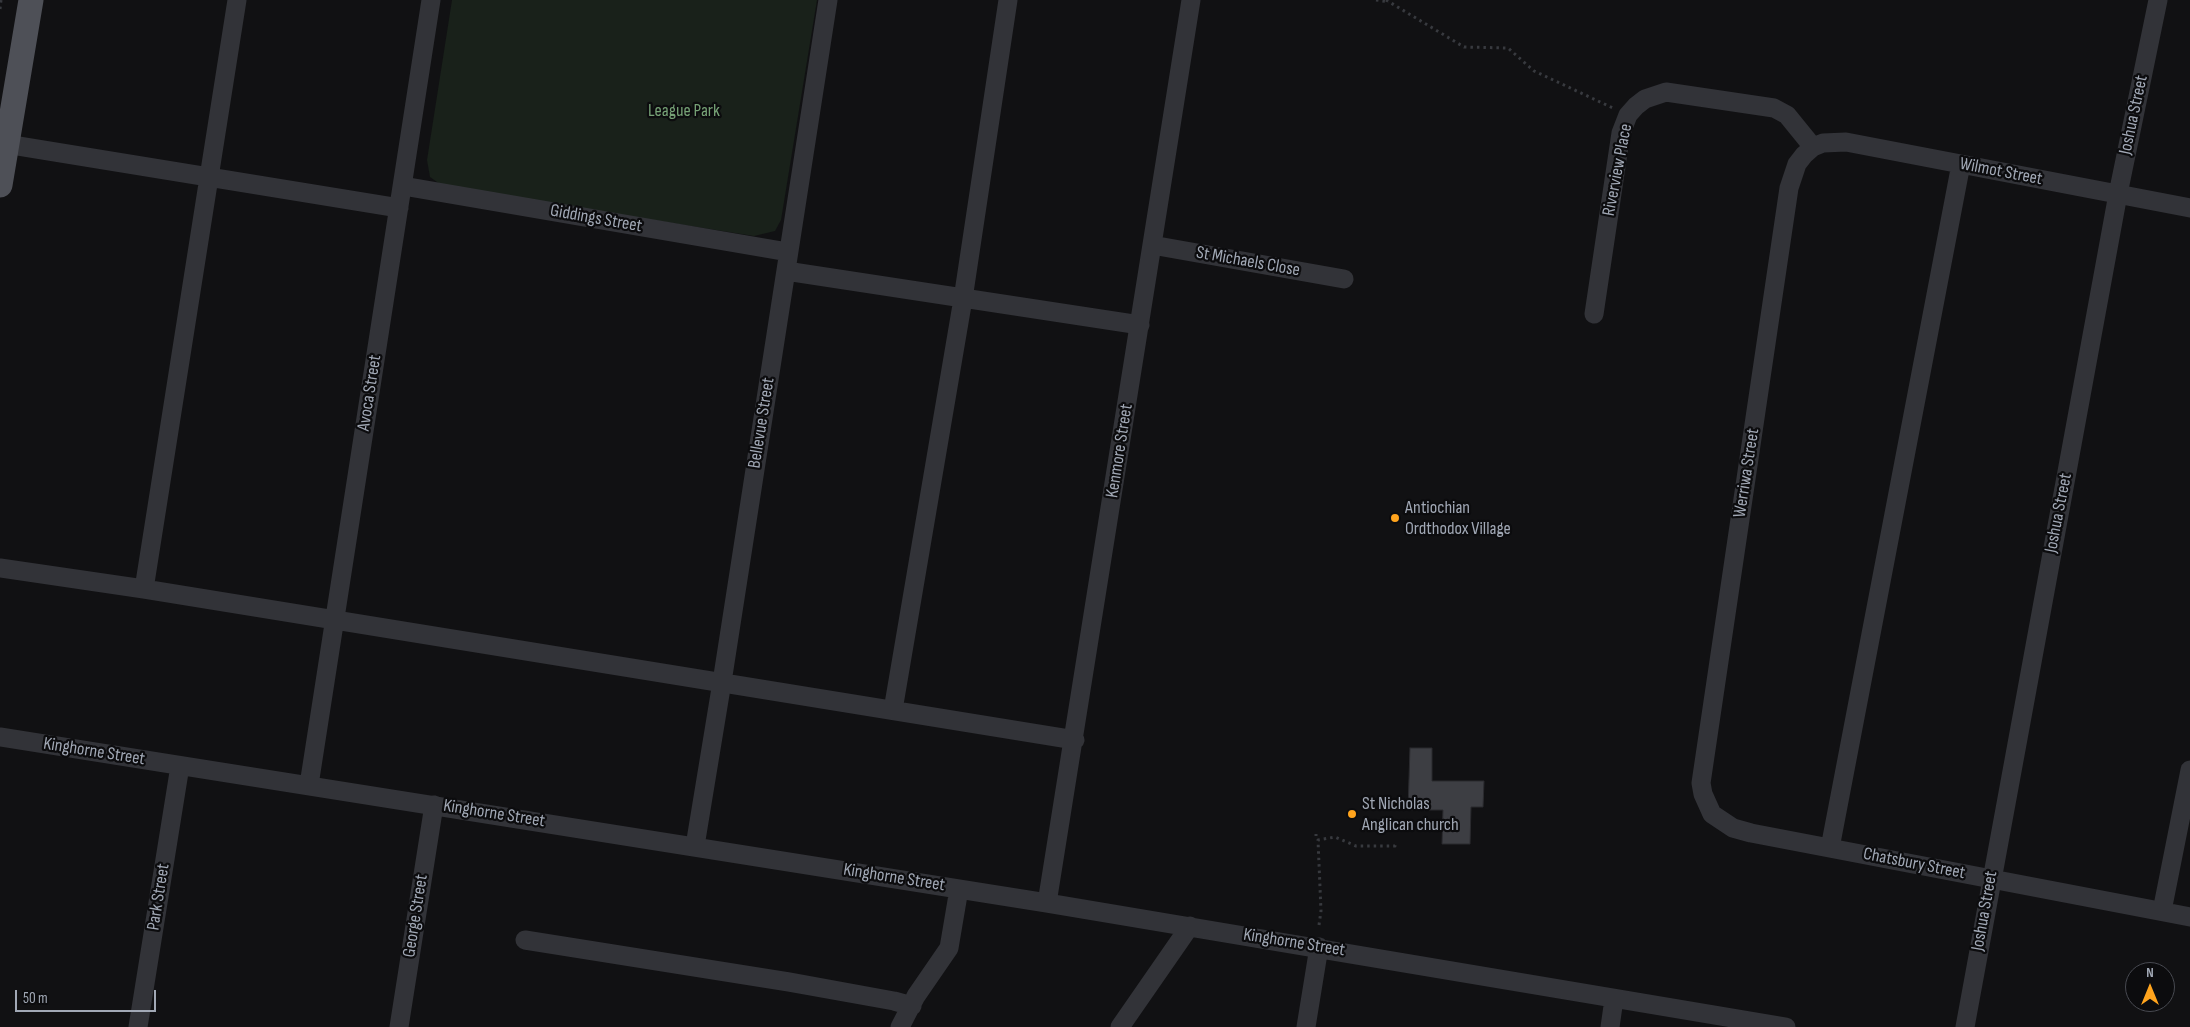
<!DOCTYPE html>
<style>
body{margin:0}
#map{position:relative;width:2190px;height:1027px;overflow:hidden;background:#111113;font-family:"Sofia Sans Condensed",sans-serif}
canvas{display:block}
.north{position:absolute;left:2125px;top:962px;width:50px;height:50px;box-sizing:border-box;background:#0c0c0e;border:1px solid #484a51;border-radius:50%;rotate:0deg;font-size:14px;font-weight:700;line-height:20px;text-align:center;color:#a1a8b5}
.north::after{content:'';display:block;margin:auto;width:18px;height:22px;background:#ffa41d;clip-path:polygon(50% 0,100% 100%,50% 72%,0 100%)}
.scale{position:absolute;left:15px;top:990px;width:141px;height:22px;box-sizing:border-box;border:2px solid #a1a8b5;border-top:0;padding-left:6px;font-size:15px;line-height:18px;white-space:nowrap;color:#a1a8b5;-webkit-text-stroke:4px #0c0c0e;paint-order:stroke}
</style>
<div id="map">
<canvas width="2190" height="1027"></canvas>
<div class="north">N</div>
<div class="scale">50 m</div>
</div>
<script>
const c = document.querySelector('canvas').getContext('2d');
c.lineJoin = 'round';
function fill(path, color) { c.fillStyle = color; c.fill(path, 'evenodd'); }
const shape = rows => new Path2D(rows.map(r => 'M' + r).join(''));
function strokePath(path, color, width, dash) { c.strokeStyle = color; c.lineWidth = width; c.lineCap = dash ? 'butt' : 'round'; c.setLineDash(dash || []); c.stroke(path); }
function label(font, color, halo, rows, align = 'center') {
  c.font = font + ' "Sofia Sans Condensed",sans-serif'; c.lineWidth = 4.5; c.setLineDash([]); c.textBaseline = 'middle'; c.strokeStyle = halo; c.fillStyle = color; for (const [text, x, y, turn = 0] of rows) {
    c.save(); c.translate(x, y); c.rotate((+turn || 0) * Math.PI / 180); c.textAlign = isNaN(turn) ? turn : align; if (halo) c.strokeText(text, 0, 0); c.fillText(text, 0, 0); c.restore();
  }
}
const green = shape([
 [452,0,817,0,781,220,775,231,754,236,444,187,430,177,427,160]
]);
const building = shape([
 [1410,748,1432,748,1432,781,1484,781,1483,807,1471,807,1470,844,1442,844,1443,810,1408,810,1410,748]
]);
const path = shape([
 [1376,0,1389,2],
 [1386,0,1464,47,1508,48,1534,71,1613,108],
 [0,9,1,0],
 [1316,834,1316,836],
 [1319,925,1321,911,1318,840,1335,837,1356,846,1395,846,1395,843]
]);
const minor = shape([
 [6,144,399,208],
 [403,186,788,252],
 [2190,208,1846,142,1823,143,1813,147,1804,155,1797,164,1789,188,1701,783,1703,794,1712,814,1733,828,1751,833,2190,917],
 [1152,245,1344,279],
 [786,271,1140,325],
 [1594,314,1621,133,1628,115,1636,106,1645,99,1666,92,1774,108,1787,115,1813,147],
 [0,568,144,589,1075,740],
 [144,589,237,0],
 [893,710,963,299,1008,0],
 [0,737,1047,903,1786,1027],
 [309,785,431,0],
 [695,846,722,682,828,0],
 [1830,848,1961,164],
 [1047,903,1191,0],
 [2162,911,2190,770],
 [525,940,789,982,894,1001,912,1006],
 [138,1027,180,766],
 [399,1027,434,805],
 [900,1027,916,996,949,948,959,889],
 [1120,1027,1190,926],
 [1306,1027,1319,947],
 [1610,1027,1614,999],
 [1965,1027,2118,194,2158,0]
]);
const major = shape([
 [0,185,31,0]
]);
const markers = [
 [1395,518,5,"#ffa41d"],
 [1352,814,5,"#ffa41d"]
];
const parkNames = [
 ["League Park",684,111]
];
const streetNames = [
 ["Joshua Street",2134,115,-78],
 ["Riverview Place",1618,170,-79],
 ["Wilmot Street",2001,172,11],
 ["Giddings Street",596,219,10],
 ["St Michaels Close",1248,262,10],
 ["Avoca Street",370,393,-81],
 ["Bellevue Street",762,423,-81],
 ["Kenmore Street",1120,451,-81],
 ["Werriwa Street",1747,473,-81],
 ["Joshua Street",2059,513,-79],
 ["Kinghorne Street",94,752,9],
 ["Kinghorne Street",494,814,9],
 ["Chatsbury Street",1914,864,11],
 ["Kinghorne Street",894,878,9],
 ["Park Street",159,897,-81],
 ["Joshua Street",1985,911,-80],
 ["George Street",416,916,-81],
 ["Kinghorne Street",1294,943,9]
];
const poiNames = [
 ["Antiochian",1405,508],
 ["Ordthodox Village",1405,529],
 ["St Nicholas",1362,804],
 ["Anglican church",1362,825]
];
fill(green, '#19211a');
fill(building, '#3d3e43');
strokePath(building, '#2b2b2f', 1);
strokePath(path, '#383a3f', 3, [2.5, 4]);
strokePath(minor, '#323338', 19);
strokePath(major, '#4e5057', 25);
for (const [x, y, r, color] of markers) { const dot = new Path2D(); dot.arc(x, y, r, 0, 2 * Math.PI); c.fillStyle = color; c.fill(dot); strokePath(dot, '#0c0c0e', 2); }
label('18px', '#76a276', '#0c0c0e', parkNames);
label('18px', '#a1a8b5', '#0c0c0e', streetNames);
label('18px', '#a1a8b5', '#0c0c0e', poiNames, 'left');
</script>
